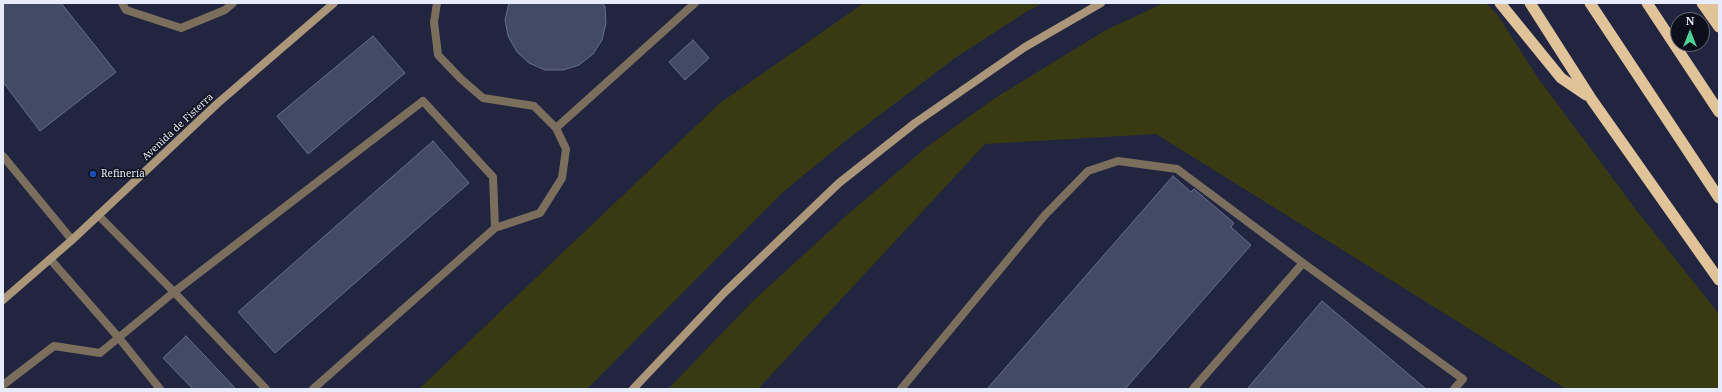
<!DOCTYPE html>
<meta charset="utf-8">
<style>
body{margin:0}
#map{position:relative;width:1722px;height:392px;overflow:hidden;background:#21253f;font-family:"Noto Serif",serif}
canvas{display:block}
.frame{position:absolute;inset:0;border:4px solid #e7ecfd;pointer-events:none}
.north{position:absolute;left:1670px;top:12px;width:40px;height:40px;box-sizing:border-box;background:#0d101b;border:1px solid #646875;border-radius:50%;rotate:0deg;font-size:11px;font-weight:700;line-height:16px;text-align:center;color:#e7ecfd}
.north::after{content:'';display:block;margin:auto;width:14px;height:18px;background:#4ed399;clip-path:polygon(50% 0,100% 100%,50% 72%,0 100%)}
</style>
<div id="map">
<canvas width="1722" height="392"></canvas>
<div class="frame"></div>
<div class="north">N</div>
</div>
<script>
const c = document.querySelector('canvas').getContext('2d');
c.lineJoin = 'round';
function fill(path, color) { c.fillStyle = color; c.fill(path, 'evenodd'); }
const shape = rows => new Path2D(rows.map(r => 'M' + r).join(''));
function strokePath(path, color, width, dash) { c.strokeStyle = color; c.lineWidth = width; c.lineCap = dash ? 'butt' : 'round'; c.setLineDash(dash || []); c.stroke(path); }
function label(font, color, halo, rows, align = 'center') {
  c.font = font + ' "Noto Serif",serif'; c.lineWidth = 3; c.setLineDash([]); c.textBaseline = 'middle'; c.strokeStyle = halo; c.fillStyle = color; for (const [text, x, y, turn = 0] of rows) {
    c.save(); c.translate(x, y); c.rotate((+turn || 0) * Math.PI / 180); c.textAlign = isNaN(turn) ? turn : align; if (halo) c.strokeText(text, 0, 0); c.fillText(text, 0, 0); c.restore();
  }
}
const green = shape([
 [864,3,1043,3,1026,12,955,58,848,139,783,192,587,389,419,389,720,103],
 [1164,3,1486,3,1497,14,1538,78,1637,211,1719,314,1719,389,1566,389,1156,134,985,144,758,389,668,389,753,301,847,215,928,146,995,98,1106,30]
]);
const building = shape([
 [3,3,61,3,116,72,40,131,3,82,3,3],
 [509,3,603,3,605,7,606,23,602,40,593,54,579,65,563,70,545,70,529,63,517,52,508,36,505,20,509,3],
 [373,36,405,73,308,154,277,116,373,36],
 [693,40,709,58,685,80,669,62,693,40],
 [433,141,469,183,275,353,238,312,433,141],
 [1173,176,1191,192,1194,189,1234,223,1231,227,1251,245,1125,389,987,389,1173,176],
 [1322,301,1426,389,1247,389,1322,301],
 [186,336,236,389,193,389,163,358,186,336]
]);
const service = shape([
 [122,3,126,10,181,28,225,10,233,3],
 [437,3,434,22,438,55,461,79,483,98,534,106,556,128,566,149,562,178,540,213,495,228],
 [556,128,695,3],
 [3,156,72,240],
 [98,215,174,292,266,389],
 [50,259,119,338,160,389],
 [3,385,54,346,100,353,174,292,423,101,493,177,495,228,313,389],
 [901,389,1045,215,1088,171,1118,161,1177,169,1303,263],
 [1193,389,1303,263,1463,379,1454,389]
]);
const secondary = shape([
 [3,300,72,240,218,103,334,3],
 [633,389,724,293,839,183,915,123,1025,47,1101,3]
]);
const trunk = shape([
 [1500,3,1561,78,1586,95],
 [1530,3,1592,100,1719,280],
 [1590,3,1719,198],
 [1647,3,1719,112],
 [1702,3,1719,27],
 [1712,3,1719,15]
]);
const markers = [
 [93,174,4,"#1a4fb4"]
];
const streetNames = [
 ["Avenida de Fisterra",178,127,-43]
];
const poiNames = [
 ["Refinería",101,174]
];
fill(green, '#383a12');
fill(building, '#434a65');
strokePath(building, '#676e8b', 1);
strokePath(service, '#7b6e5c', 8);
strokePath(secondary, '#ab9679', 8);
strokePath(trunk, '#e1c39a', 11);
for (const [x, y, r, color] of markers) { const dot = new Path2D(); dot.arc(x, y, r, 0, 2 * Math.PI); c.fillStyle = color; c.fill(dot); strokePath(dot, '#0d101b', 1.5); }
label('10px', '#e7ecfd', '#0d101b', streetNames);
label('10px', '#e7ecfd', '#0d101b', poiNames, 'left');
</script>
